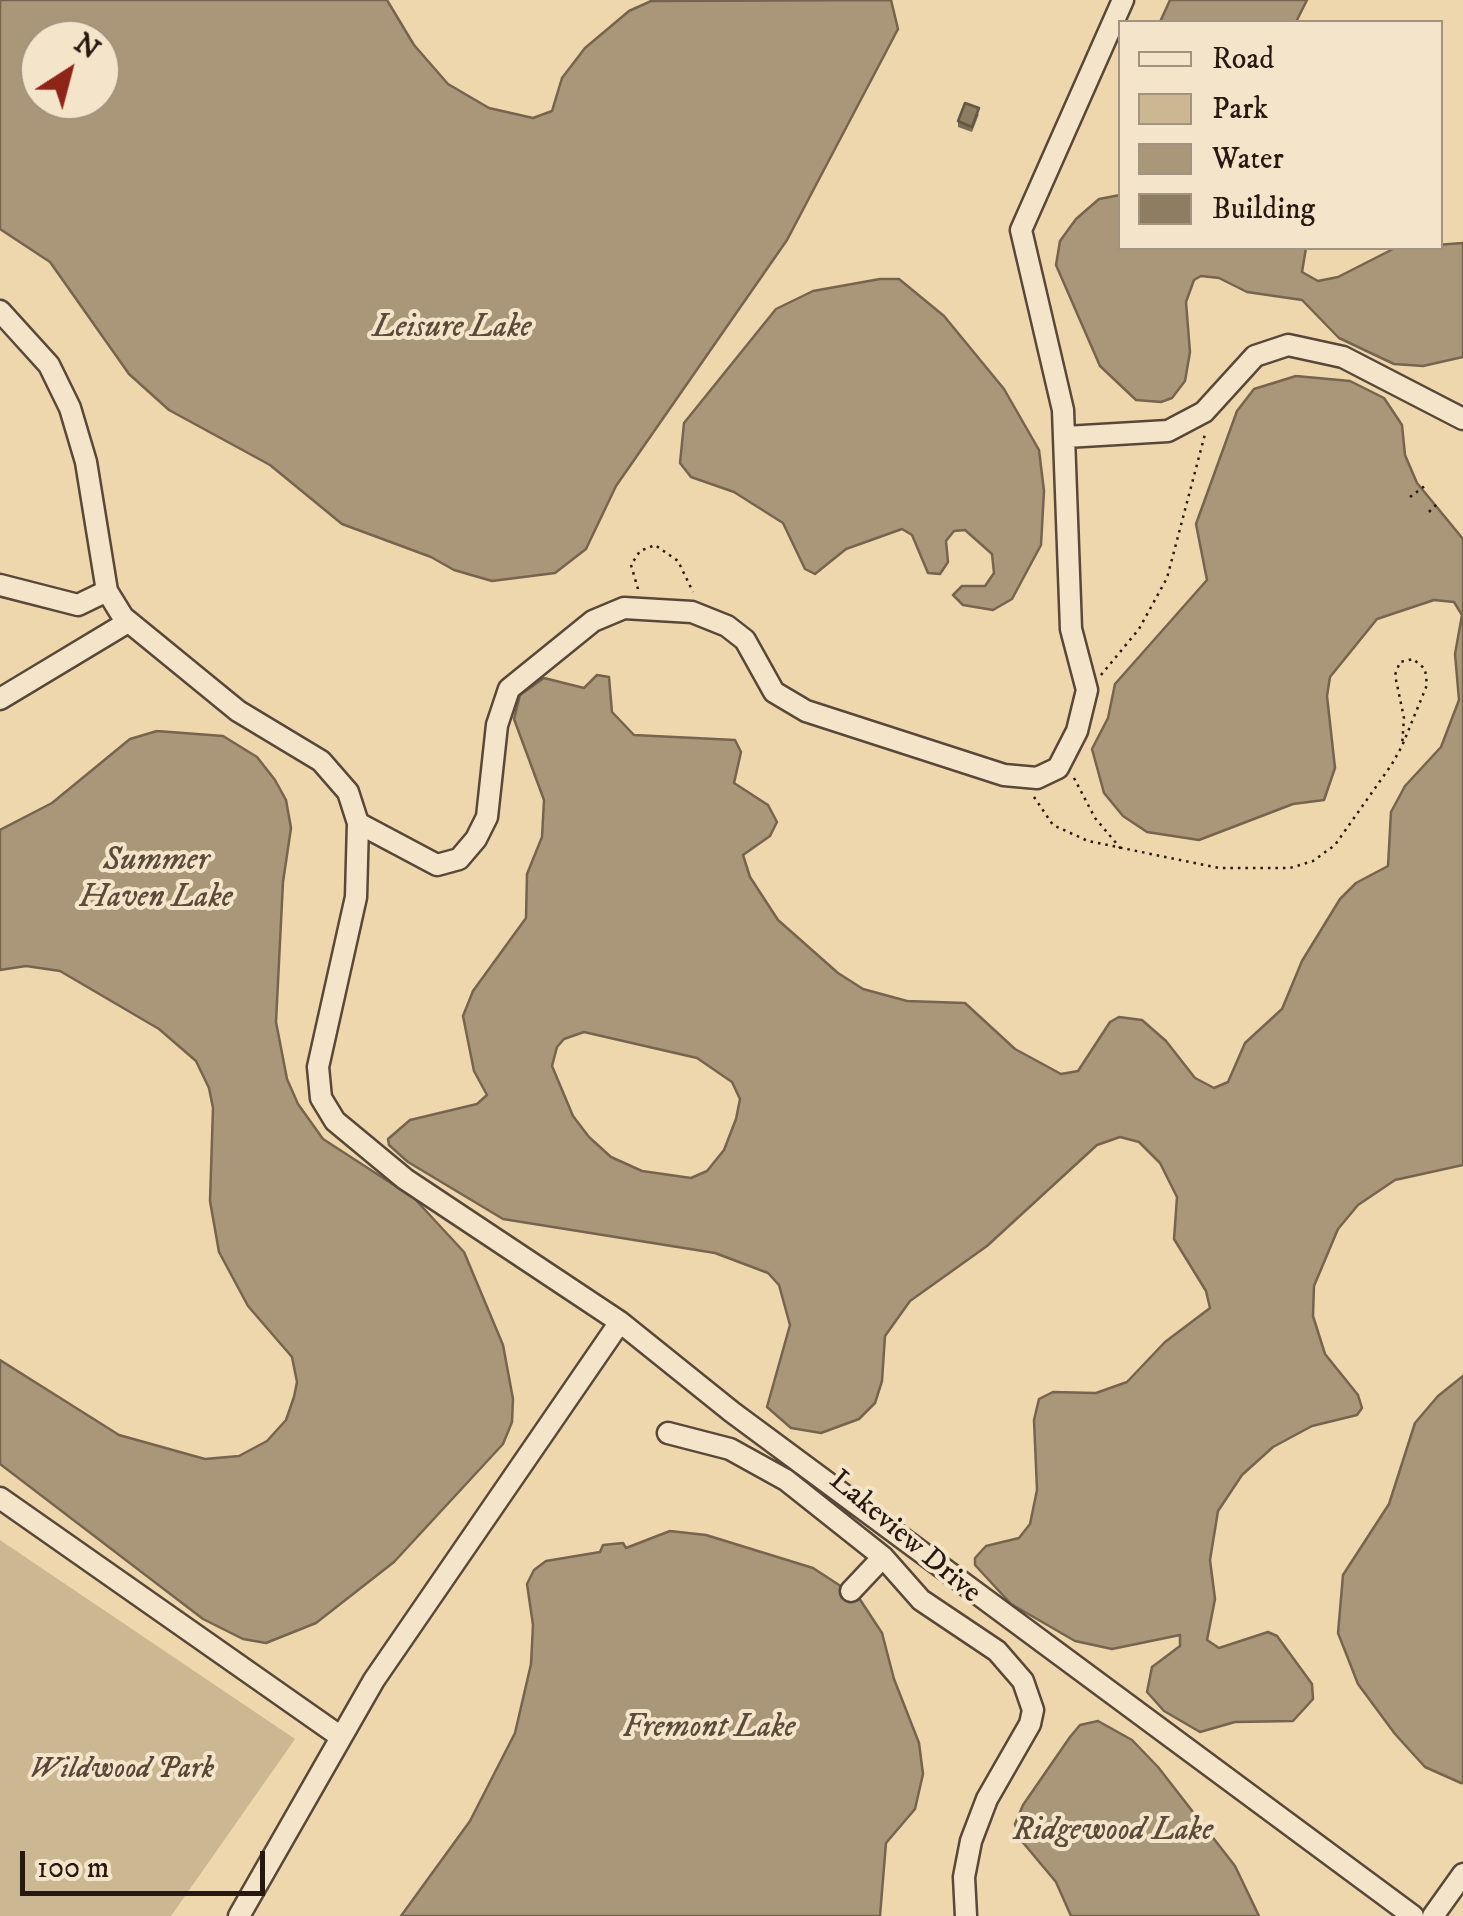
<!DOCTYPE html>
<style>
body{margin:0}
#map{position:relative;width:1463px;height:1916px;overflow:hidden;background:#eed7ad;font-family:"IM FELL DW Pica",serif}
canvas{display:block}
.legend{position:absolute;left:1118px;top:20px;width:325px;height:230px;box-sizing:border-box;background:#f4e5ca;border:2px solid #a29380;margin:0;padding:12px 18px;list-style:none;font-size:30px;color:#271912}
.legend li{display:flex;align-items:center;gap:20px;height:50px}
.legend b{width:50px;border:2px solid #a29380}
.north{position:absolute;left:20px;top:20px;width:100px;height:100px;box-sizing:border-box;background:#f4e5ca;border:2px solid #a29380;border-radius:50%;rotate:36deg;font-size:28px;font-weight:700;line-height:40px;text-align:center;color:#271912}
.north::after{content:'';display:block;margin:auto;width:35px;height:45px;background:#8f2418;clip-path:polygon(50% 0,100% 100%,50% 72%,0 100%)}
.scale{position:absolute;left:20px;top:1851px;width:245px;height:45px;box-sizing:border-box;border:5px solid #271912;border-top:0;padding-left:12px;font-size:30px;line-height:35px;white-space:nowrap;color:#271912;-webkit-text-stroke:8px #f4e5ca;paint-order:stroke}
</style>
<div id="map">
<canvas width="1463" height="1916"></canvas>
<ul class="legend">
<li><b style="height:12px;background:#f4e5ca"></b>Road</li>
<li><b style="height:28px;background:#ccb793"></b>Park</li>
<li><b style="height:28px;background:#aa9678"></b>Water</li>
<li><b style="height:28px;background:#8e7c63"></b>Building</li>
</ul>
<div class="north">N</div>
<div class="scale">100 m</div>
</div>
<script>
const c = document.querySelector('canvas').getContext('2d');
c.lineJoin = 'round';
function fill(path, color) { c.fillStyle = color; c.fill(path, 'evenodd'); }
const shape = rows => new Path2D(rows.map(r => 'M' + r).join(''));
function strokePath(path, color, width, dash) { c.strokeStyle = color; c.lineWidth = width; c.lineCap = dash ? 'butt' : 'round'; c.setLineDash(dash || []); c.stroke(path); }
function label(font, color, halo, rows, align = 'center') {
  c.font = font + ' "IM FELL DW Pica",serif'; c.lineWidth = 8; c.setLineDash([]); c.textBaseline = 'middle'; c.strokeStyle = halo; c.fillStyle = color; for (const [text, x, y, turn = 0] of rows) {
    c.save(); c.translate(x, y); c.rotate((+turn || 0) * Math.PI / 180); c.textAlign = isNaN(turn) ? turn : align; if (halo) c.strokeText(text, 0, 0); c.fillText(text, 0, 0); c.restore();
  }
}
const green = shape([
 [0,1540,295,1739,171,1916,0,1916]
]);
const water = shape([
 [0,0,387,0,414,45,448,84,489,108,533,118,552,111,562,78,585,48,629,11,651,1,891,0,898,29,787,240,616,486,586,549,555,573,492,581,454,570,431,557,342,524,270,465,169,410,129,374,50,262,0,229,0,0],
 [40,40,100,40,100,100,40,100,40,40],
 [1170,0,1307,0,1296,22,1160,22,1170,0],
 [1120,195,1120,248,1306,248,1302,272,1318,281,1338,277,1395,248,1463,243,1463,357,1423,366,1394,364,1339,338,1302,300,1247,292,1219,278,1201,276,1194,280,1186,302,1190,352,1185,381,1172,398,1161,402,1136,400,1100,366,1056,265,1060,241,1076,219,1099,199,1120,195],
 [880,279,899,279,944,316,1004,389,1039,450,1044,491,1041,545,1012,599,993,610,963,605,953,595,962,586,985,586,994,573,992,554,965,530,954,531,946,541,948,562,940,574,928,573,912,535,902,529,846,549,815,574,805,569,783,523,734,492,691,477,680,463,684,423,776,309,813,291,880,279],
 [1296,376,1350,381,1384,398,1402,425,1405,455,1417,483,1463,539,1463,1165,1395,1180,1358,1205,1338,1229,1314,1286,1313,1316,1325,1354,1358,1395,1362,1408,1357,1415,1312,1426,1273,1447,1242,1475,1218,1511,1210,1560,1215,1599,1207,1640,1219,1648,1268,1632,1277,1636,1312,1684,1313,1699,1293,1721,1235,1722,1200,1732,1164,1711,1147,1692,1152,1667,1180,1646,1180,1635,1112,1649,1075,1641,1011,1604,975,1565,975,1558,986,1546,1019,1538,1030,1524,1037,1490,1034,1420,1039,1399,1053,1392,1096,1393,1127,1382,1165,1342,1210,1308,1206,1291,1174,1239,1177,1197,1160,1163,1139,1142,1120,1137,1097,1145,987,1246,910,1301,885,1336,882,1381,875,1403,859,1419,821,1433,791,1428,767,1407,790,1325,779,1285,768,1273,715,1253,503,1219,408,1162,389,1145,388,1139,410,1120,477,1104,487,1095,474,1071,463,1016,473,991,526,918,527,874,542,837,544,800,514,719,520,695,544,678,584,688,597,675,609,677,612,712,634,735,735,740,741,752,734,783,768,805,777,822,770,836,743,855,750,877,778,920,838,973,863,989,907,1001,965,1003,1015,1049,1061,1074,1078,1071,1110,1022,1119,1017,1142,1020,1166,1041,1195,1078,1214,1088,1228,1082,1245,1043,1282,1009,1302,961,1340,899,1356,883,1388,866,1391,812,1405,786,1441,747,1459,700,1455,654,1462,615,1454,602,1434,600,1377,619,1330,677,1327,696,1335,768,1324,800,1293,804,1199,840,1147,832,1123,816,1104,793,1092,749,1108,718,1115,684,1207,580,1196,524,1237,411,1254,389,1296,376],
 [584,1032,697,1058,732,1082,740,1099,736,1119,724,1150,707,1171,691,1178,642,1171,611,1157,589,1137,573,1116,552,1066,557,1047,564,1039,584,1032],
 [157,731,223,736,257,757,275,780,286,800,291,828,283,882,276,1022,287,1079,298,1104,323,1139,414,1198,464,1252,503,1345,513,1399,512,1422,503,1444,394,1562,316,1623,266,1643,243,1639,203,1619,0,1464,0,1360,119,1435,205,1459,239,1456,267,1441,286,1420,294,1397,297,1382,292,1357,248,1306,219,1252,210,1201,213,1108,209,1088,196,1061,159,1029,60,971,26,966,0,970,0,830,52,803,130,739,157,731],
 [1463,1376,1463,1783,1461,1783,1425,1767,1395,1734,1358,1684,1338,1633,1343,1575,1389,1504,1415,1423,1438,1396,1463,1376],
 [670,1531,706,1535,813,1568,859,1598,882,1633,894,1679,919,1743,923,1774,915,1809,886,1843,880,1916,401,1916,470,1821,515,1733,531,1664,533,1625,527,1584,534,1570,546,1561,600,1552,603,1545,623,1543,626,1548,670,1531],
 [1098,1721,1132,1740,1158,1767,1235,1866,1259,1916,1071,1916,1056,1882,1020,1839,1015,1824,1023,1805,1070,1737,1080,1725,1098,1721]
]);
const path = shape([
 [1410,497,1426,485],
 [1429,512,1439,502],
 [638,589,631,565,640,551,655,545,678,561,693,592],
 [1101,675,1139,629,1167,578,1205,434],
 [1074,778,1095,818,1122,850],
 [1034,797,1053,825,1088,841,1219,868,1290,868,1313,861,1335,845,1392,764,1402,746,1427,685,1425,669,1413,659,1400,662,1395,675,1404,718,1402,746]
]);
const minor = shape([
 [0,311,49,365,70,408,86,462,107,591,123,617,238,711,321,761,348,792,358,823,356,897,318,1067,321,1098,335,1121,405,1179,620,1322,732,1412,1413,1916],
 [1066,437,1168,431,1204,412,1255,356,1288,345,1343,357,1463,419],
 [0,585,78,605,107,591],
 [0,699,128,622],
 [358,823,437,865,459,859,476,839,487,817,497,725,509,689,593,621,624,608,692,612,727,626,745,640,774,692,806,711,1004,775,1037,778,1058,768,1077,731,1087,690,1071,629,1063,410,1021,230,1123,0],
 [668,1433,730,1449,786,1480,883,1557,921,1600,997,1651,1023,1681,1033,1710,1030,1724,987,1799,971,1841,964,1877,966,1916],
 [0,1498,341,1737],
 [851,1591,883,1557],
 [239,1916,374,1680,620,1322],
 [1433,1916,1463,1874]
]);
const wall = shape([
 [979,114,972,132,958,127,958,121]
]);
const building = shape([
 [965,103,979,108,972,127,958,121,965,103]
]);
const streetNames = [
 ["Lakeview Drive",904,1538,40]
];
const parkNames = [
 ["Wildwood Park",122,1771]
];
const waterNames = [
 ["Leisure Lake",452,329],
 ["Summer",156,862],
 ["Haven Lake",156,899],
 ["Fremont Lake",709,1729],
 ["Ridgewood Lake",1113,1832]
];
fill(green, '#ccb793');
fill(water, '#aa9678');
strokePath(water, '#76644f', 2.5);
strokePath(minor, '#594839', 25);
strokePath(path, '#271912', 2.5, [2.5, 5]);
strokePath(minor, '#f4e5ca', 20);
fill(wall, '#7a6b55');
fill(building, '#8e7c63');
strokePath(building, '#635745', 2.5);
label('30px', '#271912', '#f4e5ca', streetNames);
label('italic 30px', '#594839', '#f4e5ca', parkNames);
label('italic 32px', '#5b4b3b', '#f4e5ca', waterNames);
</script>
